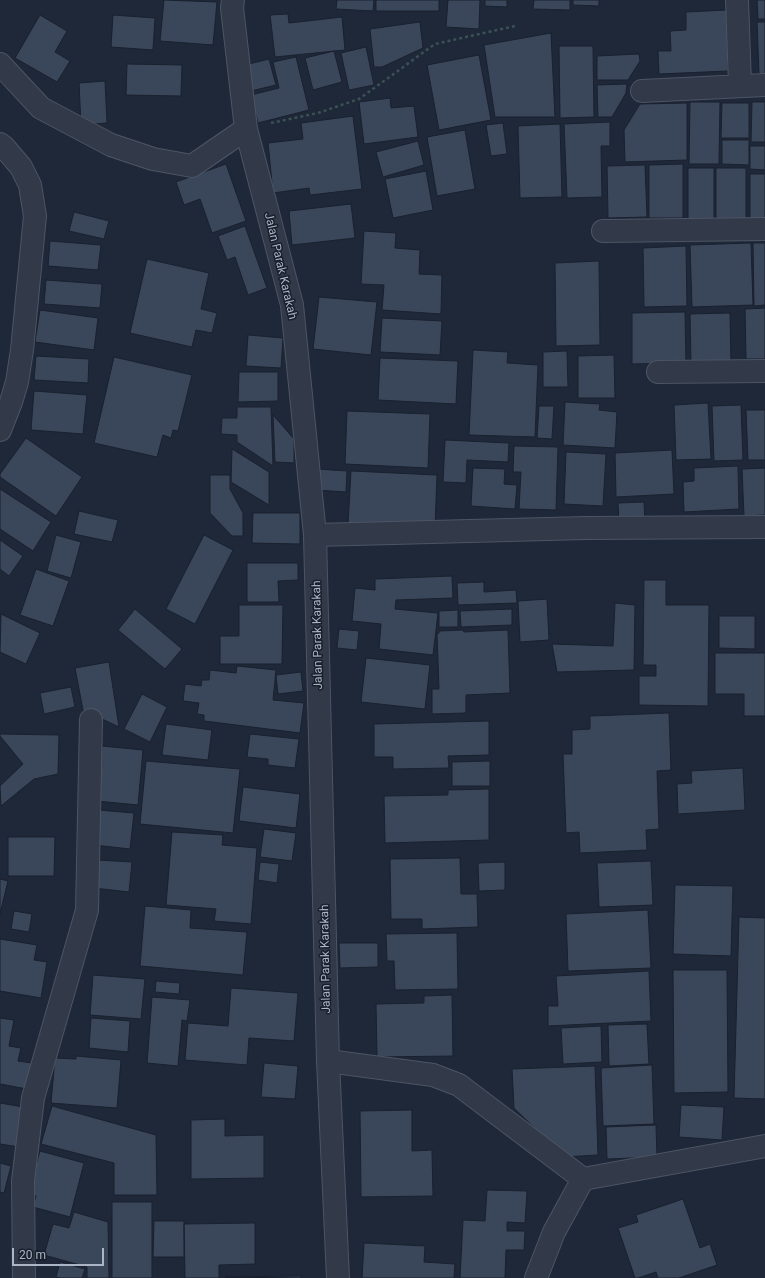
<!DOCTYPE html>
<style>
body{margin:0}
#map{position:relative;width:765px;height:1278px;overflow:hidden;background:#1e2838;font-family:Roboto,sans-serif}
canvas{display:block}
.scale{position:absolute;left:12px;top:1248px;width:92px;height:18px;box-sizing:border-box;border:2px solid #acb5c6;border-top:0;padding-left:5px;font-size:12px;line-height:14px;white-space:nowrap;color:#acb5c6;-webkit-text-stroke:3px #181f2d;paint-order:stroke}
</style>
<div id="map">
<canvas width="765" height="1278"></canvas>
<div class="scale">20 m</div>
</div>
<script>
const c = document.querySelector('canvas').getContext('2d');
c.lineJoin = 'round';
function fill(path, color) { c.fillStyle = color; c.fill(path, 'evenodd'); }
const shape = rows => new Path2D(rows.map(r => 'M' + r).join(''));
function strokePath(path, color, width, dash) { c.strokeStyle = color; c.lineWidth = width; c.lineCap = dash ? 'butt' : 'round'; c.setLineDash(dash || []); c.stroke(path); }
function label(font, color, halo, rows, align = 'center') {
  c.font = font + ' Roboto,sans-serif'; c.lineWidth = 3; c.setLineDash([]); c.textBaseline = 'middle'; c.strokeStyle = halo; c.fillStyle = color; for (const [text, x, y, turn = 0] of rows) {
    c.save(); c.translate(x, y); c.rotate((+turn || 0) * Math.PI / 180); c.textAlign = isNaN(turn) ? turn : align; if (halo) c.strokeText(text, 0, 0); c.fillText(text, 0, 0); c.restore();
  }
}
const building = shape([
 [164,0,217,2,213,45,160,41,164,0],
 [337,0,374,0,373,11,336,9,337,0],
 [376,0,439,0,439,11,376,11,376,0],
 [448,0,480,0,479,29,446,27,448,0],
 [485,0,507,0,507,7,485,6,485,0],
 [534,0,570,0,570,10,533,9,534,0],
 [573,0,599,0,599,6,573,5,573,0],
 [757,0,765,0,765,19,758,19,757,0],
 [727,10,728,71,659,74,658,51,671,51,670,31,686,30,686,12,727,10],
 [288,14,289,23,342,17,345,50,275,57,270,15,288,14],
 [40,15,67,31,55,52,70,61,57,82,15,58,40,15],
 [113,15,155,18,153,50,111,47,113,15],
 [420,22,423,48,382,67,374,67,370,29,420,22],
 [757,22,765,22,765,74,759,74,757,22],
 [551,33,555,117,495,117,484,45,551,33],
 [559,46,593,46,594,117,560,118,559,46],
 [366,47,374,85,349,90,341,53,366,47],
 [334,51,342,82,313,90,305,58,334,51],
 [639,54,640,61,628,80,597,80,597,56,639,54],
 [479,55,491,120,439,130,427,65,479,55],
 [296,57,309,110,258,123,251,95,279,88,273,62,296,57],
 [269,59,276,85,247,92,241,66,269,59],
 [127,64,182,65,181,96,126,95,127,64],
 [105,81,107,123,81,125,79,83,105,81],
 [627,84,626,93,612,117,598,117,597,85,627,84],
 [390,98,391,108,414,106,418,137,364,144,359,102,390,98],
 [690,102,720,102,719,164,689,164,690,102],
 [752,102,765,102,765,142,751,142,752,102],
 [687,103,687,160,625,162,624,130,640,104,687,103],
 [722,103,749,103,749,138,721,138,722,103],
 [353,116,362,189,310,195,309,188,273,193,268,143,303,139,301,123,353,116],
 [610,122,610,146,601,146,602,197,567,198,564,124,610,122],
 [503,123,507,154,491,156,486,125,503,123],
 [560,124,562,197,520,198,518,126,560,124],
 [465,130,475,189,437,196,427,137,465,130],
 [722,140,749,140,749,165,722,164,722,140],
 [418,141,424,165,383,177,376,152,418,141],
 [750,146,765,146,765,170,750,169,750,146],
 [226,164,246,221,212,233,200,199,184,205,176,182,226,164],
 [683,164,683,218,649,218,649,165,683,164],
 [645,165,647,217,608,218,607,166,645,165],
 [688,168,714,168,714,223,688,223,688,168],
 [716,168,746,168,746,223,716,223,716,168],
 [426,171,433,210,393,218,385,179,426,171],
 [750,174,765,174,765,223,750,223,750,174],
 [351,204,355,238,292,245,289,211,351,204],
 [74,212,109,221,104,239,69,231,74,212],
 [245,226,267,288,248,295,235,257,227,260,218,236,245,226],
 [364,231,396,233,395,248,420,250,419,274,442,275,441,314,382,310,384,285,361,284,364,231],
 [50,241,101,245,98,270,48,266,50,241],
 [751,243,753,305,692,307,690,245,751,243],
 [753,243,765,243,765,305,754,306,753,243],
 [686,246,687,306,644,307,643,248,686,246],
 [147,259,209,273,201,309,217,313,212,333,196,330,192,347,130,333,147,259],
 [599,261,600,345,556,346,555,263,599,261],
 [46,280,102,284,100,308,44,304,46,280],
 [319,297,377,302,371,355,313,349,319,297],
 [765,308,765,359,746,359,745,309,765,308],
 [40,310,98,318,94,350,35,342,40,310],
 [685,312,686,363,632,364,632,313,685,312],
 [730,313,731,362,691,363,690,314,730,313],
 [382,318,442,321,440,355,380,352,382,318],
 [248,335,283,338,281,368,246,366,248,335],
 [473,350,508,352,507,363,538,365,535,437,469,435,473,350],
 [567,351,568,387,543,387,543,352,567,351],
 [614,355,615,398,578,398,578,356,614,355],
 [36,356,89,359,88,383,34,380,36,356],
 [114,357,192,375,178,431,173,430,171,438,163,435,157,457,94,443,114,357],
 [380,358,458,361,456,404,378,400,380,358],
 [239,372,278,372,278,401,238,402,239,372],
 [34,391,87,395,83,434,31,430,34,391],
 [565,402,600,404,599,410,617,412,615,448,563,445,565,402],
 [708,403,711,459,676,460,674,405,708,403],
 [741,405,743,460,714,461,712,406,741,405],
 [539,406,554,406,552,439,537,438,539,406],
 [237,407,271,407,273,466,237,442,237,435,221,434,222,418,237,418,237,407],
 [746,410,765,410,765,460,748,460,746,410],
 [347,411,430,414,428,468,345,464,347,411],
 [273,415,294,439,294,463,275,462,273,415],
 [26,438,82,477,56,516,0,477,0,474,26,438],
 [445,440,509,443,508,462,467,460,466,483,443,482,445,440],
 [514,446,558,447,556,510,519,509,521,472,513,472,514,446],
 [232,449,269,472,269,505,231,482,232,449],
 [672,450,674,494,616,497,615,453,672,450],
 [566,452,606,454,603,506,564,504,566,452],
 [738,466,739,509,684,512,683,482,694,481,694,468,738,466],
 [473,468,505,469,504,484,517,485,515,509,471,506,473,468],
 [765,468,765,515,744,516,742,469,765,468],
 [317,469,347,471,346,492,316,490,317,469],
 [351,471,437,475,435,528,348,524,351,471],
 [210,475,230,475,230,489,243,513,243,536,232,536,210,513,210,475],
 [0,489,51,522,33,551,0,529,0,489],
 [644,502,645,523,619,524,618,503,644,502],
 [79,511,118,520,112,542,74,534,79,511],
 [253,513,300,513,300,544,252,543,253,513],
 [56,535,81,542,71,578,47,571,56,535],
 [204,535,233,550,195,624,166,609,204,535],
 [0,540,23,556,9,576,0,569,0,540],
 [247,563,298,563,298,580,278,581,279,602,247,602,247,563],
 [36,569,69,581,53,626,20,615,36,569],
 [452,576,453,598,396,600,395,609,438,613,433,655,379,649,381,624,352,621,355,588,375,590,375,579,452,576],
 [644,580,666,580,666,605,709,605,708,706,639,705,639,676,656,676,656,665,643,665,644,580],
 [484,582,484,592,516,590,517,603,458,605,457,583,484,582],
 [547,599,549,640,520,642,518,601,547,599],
 [615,603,635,605,634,670,557,672,552,644,613,646,615,603],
 [239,605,283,605,282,664,220,664,220,636,239,636,239,605],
 [135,609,182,649,165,669,118,630,135,609],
 [512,609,512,625,461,627,460,611,512,609],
 [458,610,458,627,439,627,439,611,458,610],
 [1,614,40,633,26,664,0,652,1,614],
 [719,616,755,616,755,649,719,648,719,616],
 [339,629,359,631,357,650,337,648,339,629],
 [463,630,464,632,508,630,510,693,466,695,466,713,432,714,432,689,439,689,437,634,439,633,439,631,463,630],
 [715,653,765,653,765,716,744,716,744,694,715,694,715,653],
 [366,658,430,665,425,709,361,702,366,658],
 [109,662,119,727,83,710,75,668,109,662],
 [237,666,276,670,273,700,304,703,300,733,204,721,204,715,197,714,199,703,183,701,185,684,201,686,202,680,209,680,210,670,236,673,237,666],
 [301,672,303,691,278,694,276,675,301,672],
 [71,687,75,707,44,714,40,693,71,687],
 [142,694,167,707,150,742,124,729,142,694],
 [669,713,671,770,657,771,659,829,646,830,647,850,580,853,579,832,566,833,563,754,572,754,572,730,590,729,590,716,669,713],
 [489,721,489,755,448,756,449,768,393,769,393,757,374,757,374,724,489,721],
 [166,724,212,730,208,760,162,755,166,724],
 [0,734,59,735,58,774,34,779,1,806,0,786,23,764,0,736,0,734],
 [250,734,299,739,295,768,268,765,268,759,247,757,250,734],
 [102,746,143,750,138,805,97,801,102,746],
 [146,761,240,769,233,833,140,824,146,761],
 [490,761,490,786,452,786,452,762,490,761],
 [743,768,745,810,678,814,677,784,692,783,691,771,743,768],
 [243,787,300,794,296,828,239,821,243,787],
 [489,789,489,840,385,843,384,796,448,795,448,790,489,789],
 [98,810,134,813,130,849,94,845,98,810],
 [264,829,296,833,292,861,260,857,264,829],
 [172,832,223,835,222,845,257,848,251,924,214,921,216,909,166,905,172,832],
 [8,837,55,837,54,876,8,876,8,837],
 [460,858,461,894,477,894,478,927,422,929,422,919,391,919,390,859,460,858],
 [97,860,132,862,129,892,94,888,97,860],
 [651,861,653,905,599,907,597,863,651,861],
 [260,862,279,864,277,883,258,880,260,862],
 [505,862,505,890,479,891,478,863,505,862],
 [0,879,8,881,0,914,0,879],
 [675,885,733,886,731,956,673,954,675,885],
 [145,906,191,910,190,928,247,932,243,975,140,966,145,906],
 [648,910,651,968,568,971,566,914,648,910],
 [14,911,32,914,29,932,11,929,14,911],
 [739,917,765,918,765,1099,734,1098,739,917],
 [457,933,458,989,395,990,394,961,387,961,386,934,457,933],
 [0,939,37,945,34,960,47,962,41,998,0,991,0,939],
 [339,943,378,943,378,967,340,968,339,943],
 [673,970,727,970,728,1092,674,1093,673,970],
 [649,971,651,1021,548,1026,548,1006,558,1006,556,976,649,971],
 [93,975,145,979,141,1019,90,1015,93,975],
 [156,981,180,983,179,994,155,992,156,981],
 [231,988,298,993,294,1041,249,1038,247,1065,185,1060,188,1023,228,1026,231,988],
 [452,995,453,1056,377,1057,376,1004,424,1003,424,996,452,995],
 [152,997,190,1000,187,1021,182,1020,178,1066,147,1063,152,997],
 [0,1018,14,1020,9,1046,21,1048,18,1061,32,1063,27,1089,0,1084,0,1018],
 [91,1018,130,1021,128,1052,89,1048,91,1018],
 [647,1024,649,1064,609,1066,608,1025,647,1024],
 [601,1026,602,1062,563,1064,561,1028,601,1026],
 [76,1056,121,1060,117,1108,51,1103,55,1058,76,1059,76,1056],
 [264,1063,298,1066,295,1099,261,1097,264,1063],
 [652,1065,654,1124,603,1126,601,1068,652,1065],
 [595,1066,598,1155,564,1157,514,1108,512,1069,595,1066],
 [0,1103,23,1107,19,1147,0,1144,0,1103],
 [681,1105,724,1107,722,1140,679,1137,681,1105],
 [52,1106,156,1135,157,1195,114,1195,114,1163,41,1144,52,1106],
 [412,1110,412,1151,432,1150,433,1196,361,1197,360,1111,412,1110],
 [225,1119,225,1136,264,1135,264,1178,191,1179,191,1120,225,1119],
 [656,1125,657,1157,607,1159,606,1127,656,1125],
 [40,1151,84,1163,70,1217,33,1207,36,1196,28,1193,40,1151],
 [0,1163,11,1166,4,1193,0,1192,0,1163],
 [487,1190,527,1191,525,1223,507,1222,507,1231,525,1231,524,1250,506,1250,505,1278,460,1278,463,1220,485,1221,487,1190],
 [683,1199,700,1248,710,1244,717,1265,679,1278,658,1278,656,1272,638,1278,635,1278,618,1228,638,1222,636,1215,683,1199],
 [112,1202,152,1202,152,1278,112,1278,112,1202],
 [74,1212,108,1222,109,1278,87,1278,87,1267,44,1255,53,1224,69,1228,74,1212],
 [154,1221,184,1221,184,1257,153,1257,154,1221],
 [255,1223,255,1264,219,1265,219,1278,185,1278,184,1224,255,1223],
 [364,1243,425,1246,424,1262,455,1264,454,1278,362,1278,364,1243],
 [60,1262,85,1269,82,1278,60,1278,56,1277,60,1262],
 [301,1276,301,1278,225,1277,301,1276]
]);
const path = shape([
 [271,123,318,113,359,99,435,44,515,26]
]);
const minor = shape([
 [233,0,232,8,246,129,292,305,315,535,328,1061,338,1278],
 [737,0,740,85],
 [0,64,41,108,111,145,153,159,192,166,246,129],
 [642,91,765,85],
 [0,144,4,147,21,167,30,185,35,216,22,350,17,382,11,402,0,430],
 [603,231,765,229],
 [658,372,765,371],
 [315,535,586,528,765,527],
 [328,1061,433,1075,459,1085,583,1179,765,1146],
 [24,1278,23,1181,33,1098,87,910,91,720],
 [536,1278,554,1232,583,1179]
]);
const streetNames = [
 ["Jalan Parak Karakah",280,266,77],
 ["Jalan Parak Karakah",318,635,-91],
 ["Jalan Parak Karakah",326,959,-91]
];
fill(building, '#3a4659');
strokePath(building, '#1a212f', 1);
strokePath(minor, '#4d5564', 24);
strokePath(path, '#3b5154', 2.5, [3, 3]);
strokePath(minor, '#323a49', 22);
label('12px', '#acb5c6', '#181f2d', streetNames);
</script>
